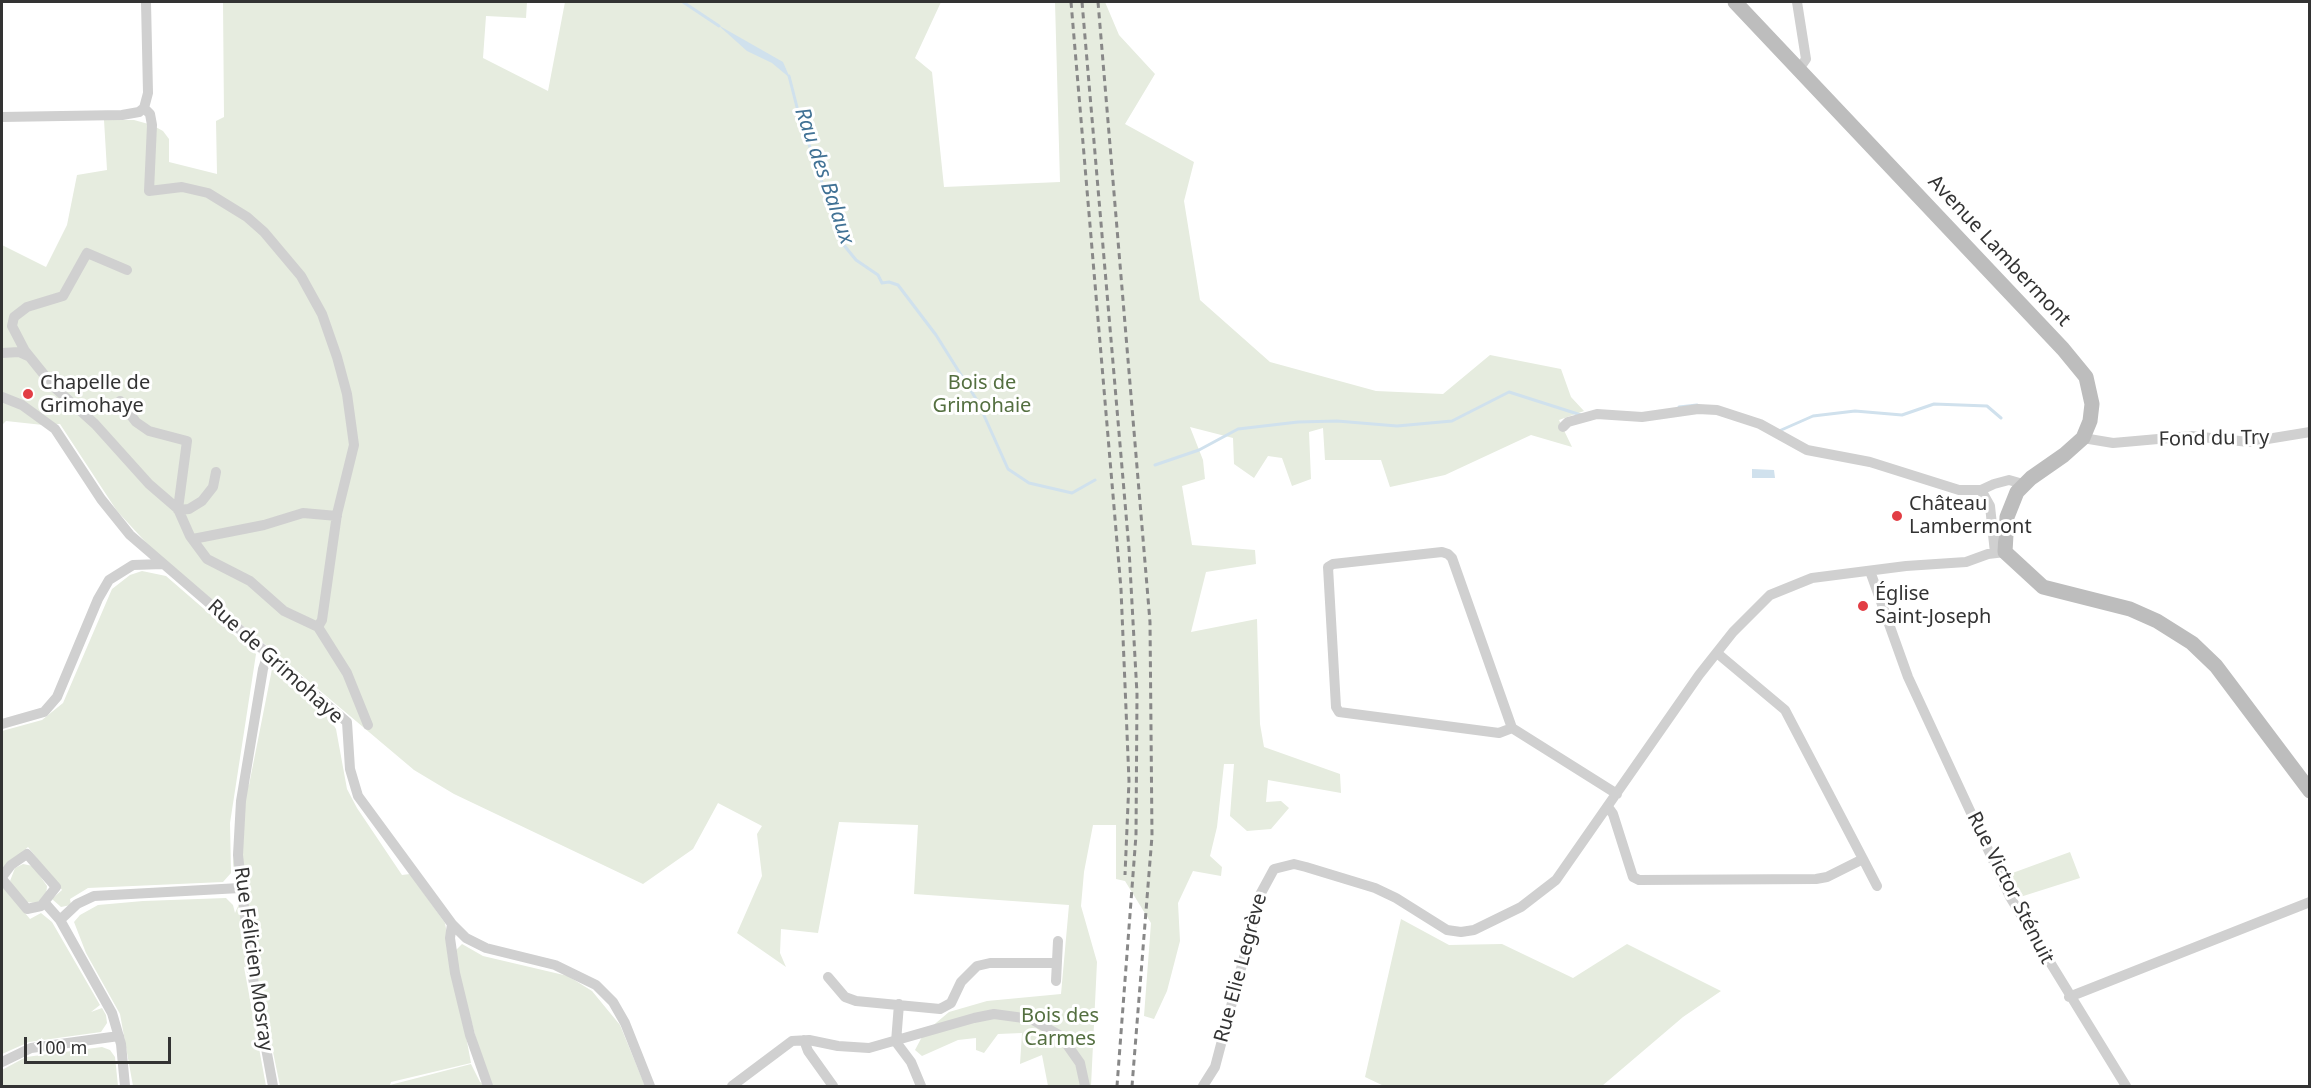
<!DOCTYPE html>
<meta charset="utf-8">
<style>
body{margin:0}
#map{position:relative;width:2311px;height:1088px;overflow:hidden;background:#fff;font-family:"Noto Sans",sans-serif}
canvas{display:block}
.frame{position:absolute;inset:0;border:3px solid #333;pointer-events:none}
.scale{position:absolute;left:24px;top:1037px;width:147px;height:27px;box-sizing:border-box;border:3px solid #333;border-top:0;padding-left:8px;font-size:18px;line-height:21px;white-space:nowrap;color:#333;-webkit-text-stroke:4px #fff;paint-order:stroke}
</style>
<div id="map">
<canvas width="2311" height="1088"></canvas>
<div class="frame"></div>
<div class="scale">100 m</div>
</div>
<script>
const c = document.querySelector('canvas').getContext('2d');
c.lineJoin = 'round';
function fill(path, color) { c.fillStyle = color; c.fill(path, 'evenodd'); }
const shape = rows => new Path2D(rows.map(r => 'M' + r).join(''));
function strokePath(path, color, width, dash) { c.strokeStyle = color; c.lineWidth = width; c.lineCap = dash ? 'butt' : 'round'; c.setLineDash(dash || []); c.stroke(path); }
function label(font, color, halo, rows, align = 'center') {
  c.font = font + ' "Noto Sans",sans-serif'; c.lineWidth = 6; c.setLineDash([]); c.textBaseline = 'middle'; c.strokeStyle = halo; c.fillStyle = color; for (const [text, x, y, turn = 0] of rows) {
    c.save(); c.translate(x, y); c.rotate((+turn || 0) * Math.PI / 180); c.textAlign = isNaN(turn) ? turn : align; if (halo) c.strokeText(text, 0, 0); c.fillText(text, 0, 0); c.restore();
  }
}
const green = shape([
 [223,2,527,2,526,18,486,16,483,58,548,91,565,2,941,2,915,58,932,72,944,187,1060,182,1055,2,1105,2,1119,35,1155,74,1125,124,1194,162,1184,201,1200,300,1270,362,1376,391,1443,394,1490,355,1561,369,1571,397,1584,411,1559,420,1572,447,1531,435,1445,475,1390,487,1381,460,1325,460,1323,428,1309,432,1311,479,1292,486,1282,458,1268,456,1254,478,1234,464,1233,438,1190,427,1203,460,1205,479,1182,486,1192,545,1255,550,1256,564,1206,572,1191,632,1257,619,1260,724,1264,747,1340,774,1341,793,1268,780,1266,802,1281,801,1289,808,1271,829,1247,831,1230,816,1234,764,1224,764,1217,827,1210,856,1222,867,1221,876,1193,871,1178,903,1180,941,1167,991,1154,1019,1144,1016,1151,923,1125,881,1116,879,1116,825,1093,825,1084,872,1081,906,1097,962,1091,1086,1048,1086,1042,1055,1020,1064,1022,1033,998,1034,984,1053,976,1050,976,1038,958,1040,922,1056,915,1050,924,1033,949,1012,987,1001,1061,994,1069,905,914,894,918,825,839,822,818,933,781,929,780,953,786,967,737,933,762,876,757,834,762,826,718,803,693,849,643,884,454,794,414,770,152,549,117,511,60,424,43,425,6,421,2,425,2,245,46,267,67,225,77,175,107,170,104,120,134,120,152,125,163,131,169,139,169,162,217,174,216,121,224,117],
 [142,571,166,576,256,654,230,823,231,873,223,882,88,888,70,899,71,905,61,907,52,899,62,890,28,847,2,870,2,731,42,720,63,703,112,589,130,575],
 [272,669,330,719,336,729,347,789,357,808,402,875,410,874,445,923,471,1063,391,1082,390,1085,471,1064,480,1082,488,1086,280,1086,256,969,244,967,266,1086,133,1086,120,1014,86,953,74,922,80,915,98,905,143,901,226,898,233,905,235,913,239,904,233,864,234,846,245,787,249,785],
 [2070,852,2080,878,2017,898,2007,875],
 [23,864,33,866,47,886,46,897,36,903,25,902,10,881,15,868],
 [2,885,30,919,41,913,52,922,100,1005,91,1012,102,1008,106,1015,107,1023,101,1032,29,1042,2,1054],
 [1401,919,1449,945,1502,944,1573,978,1627,944,1721,991,1683,1017,1602,1086,1384,1086,1365,1077],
 [462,944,483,956,568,976,592,991,620,1025,645,1086,492,1086,483,1064,460,979,456,950],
 [102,1047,110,1050,115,1057,118,1086,2,1086,2,1070,26,1057]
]);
const water = shape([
 [718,25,783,62,790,78,772,63,747,51],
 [1752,469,1774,470,1775,478,1752,478]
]);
const stream = shape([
 [683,2,719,26],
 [789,76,799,115,843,244,856,260,878,275,882,283,889,282,898,285,936,335,978,402,1008,469,1029,483,1072,493,1095,480],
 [1679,407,1697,405],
 [1779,431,1813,416,1855,411,1902,415,1934,404,1987,406,2001,418],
 [1155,465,1199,450,1238,429,1298,422,1337,421,1397,426,1452,421,1509,392,1581,415]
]);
const street = shape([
 [146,2,148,93,144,108,150,114,152,125,149,191,182,187,208,193,247,217,264,232,301,276,322,314,337,357,347,394,354,445,337,514,322,620,318,627,347,673,368,725],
 [1797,2,1806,59,1799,69],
 [2,117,122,115,139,112,144,108],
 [127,270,87,253,63,296,27,307,14,317,12,326,25,351,54,387,95,424,149,484,178,509],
 [2,353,19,352,30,357],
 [2,397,22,405,55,429,101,499,130,535,347,722,350,769,358,796,452,924,466,938,486,948,555,965,596,985,613,1002,625,1023,650,1086],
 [120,401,136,422,149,431,187,441,178,509,190,536,207,559,250,581,284,611,318,627],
 [1563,427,1568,422,1597,414,1642,417,1698,409,1717,410,1760,424,1807,450,1870,462,1959,490,1981,490,1994,484,2009,480,2023,484],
 [2083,438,2113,443,2192,436,2249,442,2310,432],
 [1981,490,1990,506,1995,553],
 [178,510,189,509,202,501,213,487,216,472],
 [193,539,264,525,303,513,337,516],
 [1870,571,1908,677,2010,897,2126,1086],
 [268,654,263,669,241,801,238,855,251,967,273,1086],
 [2,724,44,712,57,697,98,599,109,580,133,565,163,564],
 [1512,728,1499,733,1339,712,1336,707,1328,567,1333,564,1442,552,1448,554,1452,558,1512,728,1617,794],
 [1608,807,1613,814,1633,877,1639,880,1816,879,1827,877,1863,859,1785,710,1717,653],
 [1863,859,1877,886],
 [2,877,11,865,27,854,56,887,41,906,27,909,2,879],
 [45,903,60,920],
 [452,924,450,938,455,973,470,1035,488,1086],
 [828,977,845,997,856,1001,940,1009,951,1003,961,982,977,966,990,963,1056,963],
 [1056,981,1058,941],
 [2069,997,2310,902],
 [899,1004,896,1042,911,1062,921,1086],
 [804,1040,808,1051,833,1086],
 [2,1062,31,1048,119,1036],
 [125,1086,121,1044,112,1013,60,920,77,904,94,896,240,888],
 [732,1086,792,1041,809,1040,838,1046,869,1048,974,1018,994,1014,1031,1019,1061,1036,1080,1063,1085,1086],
 [1203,1086,1215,1067,1261,893,1274,869,1294,864,1306,867,1375,888,1396,898,1447,930,1461,932,1474,930,1521,907,1556,880,1699,675,1733,632,1770,595,1812,578,1906,566,1966,562,1988,554,2005,552]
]);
const secondary = shape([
 [1735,2,2063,349,2086,377,2092,404,2090,421,2083,438,2064,455,2031,478,2017,492,2007,517,2005,552,2043,587,2130,609,2157,621,2192,643,2216,666,2310,791]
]);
const rail = shape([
 [1071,2,1121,589,1129,781,1125,875],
 [1082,2,1129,549,1137,694,1136,835,1117,1086],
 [1098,2,1150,622,1152,836,1132,1086]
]);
const markers = [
 [28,394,6,"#e23d44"],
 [1897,516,6,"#e23d44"],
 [1863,606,6,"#e23d44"]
];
const streetNames = [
 ["Avenue Lambermont",1999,251,47],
 ["Fond du Try",2214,439,-1],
 ["Rue de Grimohaye",275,662,42],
 ["Rue Victor Sténuit",2010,888,63],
 ["Rue Félicien Mosray",253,959,82],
 ["Rue Elie Legrève",1241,968,-75]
];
const poiNames = [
 ["Chapelle de",40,383],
 ["Grimohaye",40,406],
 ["Château",1909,504],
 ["Lambermont",1909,527],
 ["Église",1875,594],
 ["Saint-Joseph",1875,617]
];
const parkNames = [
 ["Bois de",982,383],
 ["Grimohaie",982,406],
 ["Bois des",1060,1016],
 ["Carmes",1060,1039]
];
const waterNames = [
 ["Rau des Balaux",824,176,71]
];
fill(green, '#e6ecdf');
fill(water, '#d0e1ed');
strokePath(stream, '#d0e1ed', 3);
strokePath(street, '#d0d0d0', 10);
strokePath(secondary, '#bdbdbd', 15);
strokePath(rail, '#888', 3, [6, 4.5]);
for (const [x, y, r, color] of markers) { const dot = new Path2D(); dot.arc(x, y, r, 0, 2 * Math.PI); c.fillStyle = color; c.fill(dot); strokePath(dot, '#fff', 2); }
label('20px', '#333', '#fff', streetNames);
label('20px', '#333', '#fff', poiNames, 'left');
label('20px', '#546f40', '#fff', parkNames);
label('italic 21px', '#417295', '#fff', waterNames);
</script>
